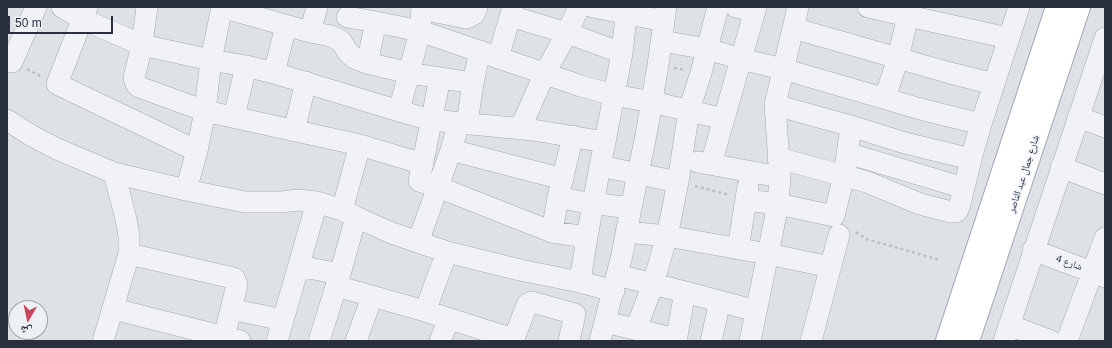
<!DOCTYPE html>
<meta charset="utf-8">
<style>
body{margin:0}
#map{position:relative;width:1112px;height:348px;overflow:hidden;background:#dee2e7;font-family:Helvetica,"Noto Naskh Arabic",sans-serif}
canvas{display:block}
.frame{position:absolute;inset:0;border:8px solid #28303d;pointer-events:none}
.north{position:absolute;left:8px;top:300px;width:40px;height:40px;box-sizing:border-box;background:#edf1f5;border:1px solid #9ea4ab;border-radius:50%;rotate:189deg;font-size:11px;font-weight:700;line-height:16px;text-align:center;color:#28303d}
.north::after{content:'';display:block;margin:auto;width:14px;height:18px;background:#c9465d;clip-path:polygon(50% 0,100% 100%,50% 72%,0 100%)}
.scale{position:absolute;left:8px;top:16px;width:105px;height:18px;box-sizing:border-box;border:2px solid #28303d;border-top:0;padding-left:5px;font-size:12px;line-height:14px;white-space:nowrap;color:#28303d;-webkit-text-stroke:3px #edf1f5;paint-order:stroke}
</style>
<div id="map">
<canvas width="1112" height="348"></canvas>
<div class="frame"></div>
<div class="north">ش</div>
<div class="scale">50 m</div>
</div>
<script>
const c = document.querySelector('canvas').getContext('2d');
c.lineJoin = 'round';
const shape = rows => new Path2D(rows.map(r => 'M' + r).join(''));
function strokePath(path, color, width, dash) { c.strokeStyle = color; c.lineWidth = width; c.lineCap = dash ? 'butt' : 'round'; c.setLineDash(dash || []); c.stroke(path); }
function label(font, color, halo, rows, align = 'center') {
  c.font = font + ' Helvetica,"Noto Naskh Arabic",sans-serif'; c.lineWidth = 3; c.setLineDash([]); c.textBaseline = 'middle'; c.strokeStyle = halo; c.fillStyle = color; for (const [text, x, y, turn = 0] of rows) {
    c.save(); c.translate(x, y); c.rotate((+turn || 0) * Math.PI / 180); c.textAlign = isNaN(turn) ? turn : align; if (halo) c.strokeText(text, 0, 0); c.fillText(text, 0, 0); c.restore();
  }
}
const path = shape([
 [674,68,685,70],
 [27,69,42,77],
 [695,186,730,195],
 [856,232,866,239,940,260]
]);
const minor = shape([
 [62,7,82,19,142,45,211,60,246,66,274,73,399,111,431,120,533,130,605,142],
 [87,7,57,84,197,151],
 [147,7,142,45,134,78,136,84,139,87,205,111,360,145,423,164],
 [221,7,310,32,331,36,341,41,347,51,354,58,367,63,409,73,473,83],
 [593,7,664,21],
 [736,7,755,11],
 [868,7,908,16],
 [422,9,466,18,469,17,474,14,477,7],
 [510,16,567,33,622,53],
 [347,17,376,22,420,31,581,86,614,95,652,102,724,119],
 [793,28,950,73,994,84],
 [310,32,317,7],
 [662,41,707,49,741,59,783,69,924,110,981,124],
 [498,58,513,7],
 [7,59,12,62,36,7],
 [367,63,376,22],
 [274,73,286,26],
 [440,78,419,181,438,187,552,232,587,237],
 [885,98,898,58,908,16,1008,38],
 [775,105,851,126,905,143,971,159],
 [399,111,420,31,422,7],
 [234,117,246,66],
 [1078,117,1105,127],
 [7,120,32,136,57,149,114,173,126,219,129,236,129,254,103,341],
 [467,123,473,83,480,51],
 [520,129,545,73,567,33,579,7],
 [294,131,306,82],
 [451,150,563,179],
 [847,153,964,188],
 [778,158,867,182,920,204,951,212,956,212,958,210,960,204,971,159,981,124,1019,7],
 [698,162,780,177],
 [711,164,756,7],
 [600,166,678,182],
 [1061,167,1105,184],
 [114,173,186,190,245,202,281,202,298,200,317,202,342,210,356,217,389,232,447,252,520,270,580,282,614,291],
 [186,190,197,151,205,111,211,60,222,7],
 [558,197,582,202,631,208],
 [746,200,778,204,834,216,844,176,851,126],
 [342,210,360,145],
 [552,232,558,197,573,136],
 [626,232,667,236,768,254,821,265],
 [418,242,451,150,459,123],
 [738,249,748,186],
 [1033,250,1105,277],
 [129,254,233,278,235,279,237,285,223,341],
 [299,266,340,274],
 [617,275,685,292,756,311],
 [580,282,587,237,600,166,605,142,622,53,627,7],
 [336,286,425,311,513,339],
 [114,309,240,341],
 [231,309,283,320],
 [425,311,447,252],
 [605,322,676,339],
 [1009,325,1051,341],
 [636,329,653,284,667,236,678,182,689,110,701,73,707,49,718,7],
 [277,341,317,202],
 [319,341,340,274,356,217],
 [356,341,372,297],
 [440,341,449,319],
 [513,341,527,305,528,304,532,302,575,314,569,341],
 [600,341,622,255,631,208,646,135,658,65,666,7],
 [676,341,685,292],
 [711,341,720,301],
 [750,341,768,254,778,204,780,177,775,105,798,7],
 [811,341,839,235],
 [1004,341,1105,38],
 [1067,341,1105,238]
]);
const major = shape([
 [947,341,1057,7],
 [968,341,1079,7]
]);
const streetNames = [
 ["شارع جمال عبد الناصر",1024,174,-72],
 ["شارع 4",1069,263,20]
];
strokePath(minor, '#a4a9b1', 22);
strokePath(major, '#9ea6b2', 24);
strokePath(path, '#bcc0c6', 2.5, [3, 3]);
strokePath(minor, '#f0f2f6', 21);
strokePath(major, '#fff', 22);
label('10px', '#28303d', '#edf1f5', streetNames);
</script>
